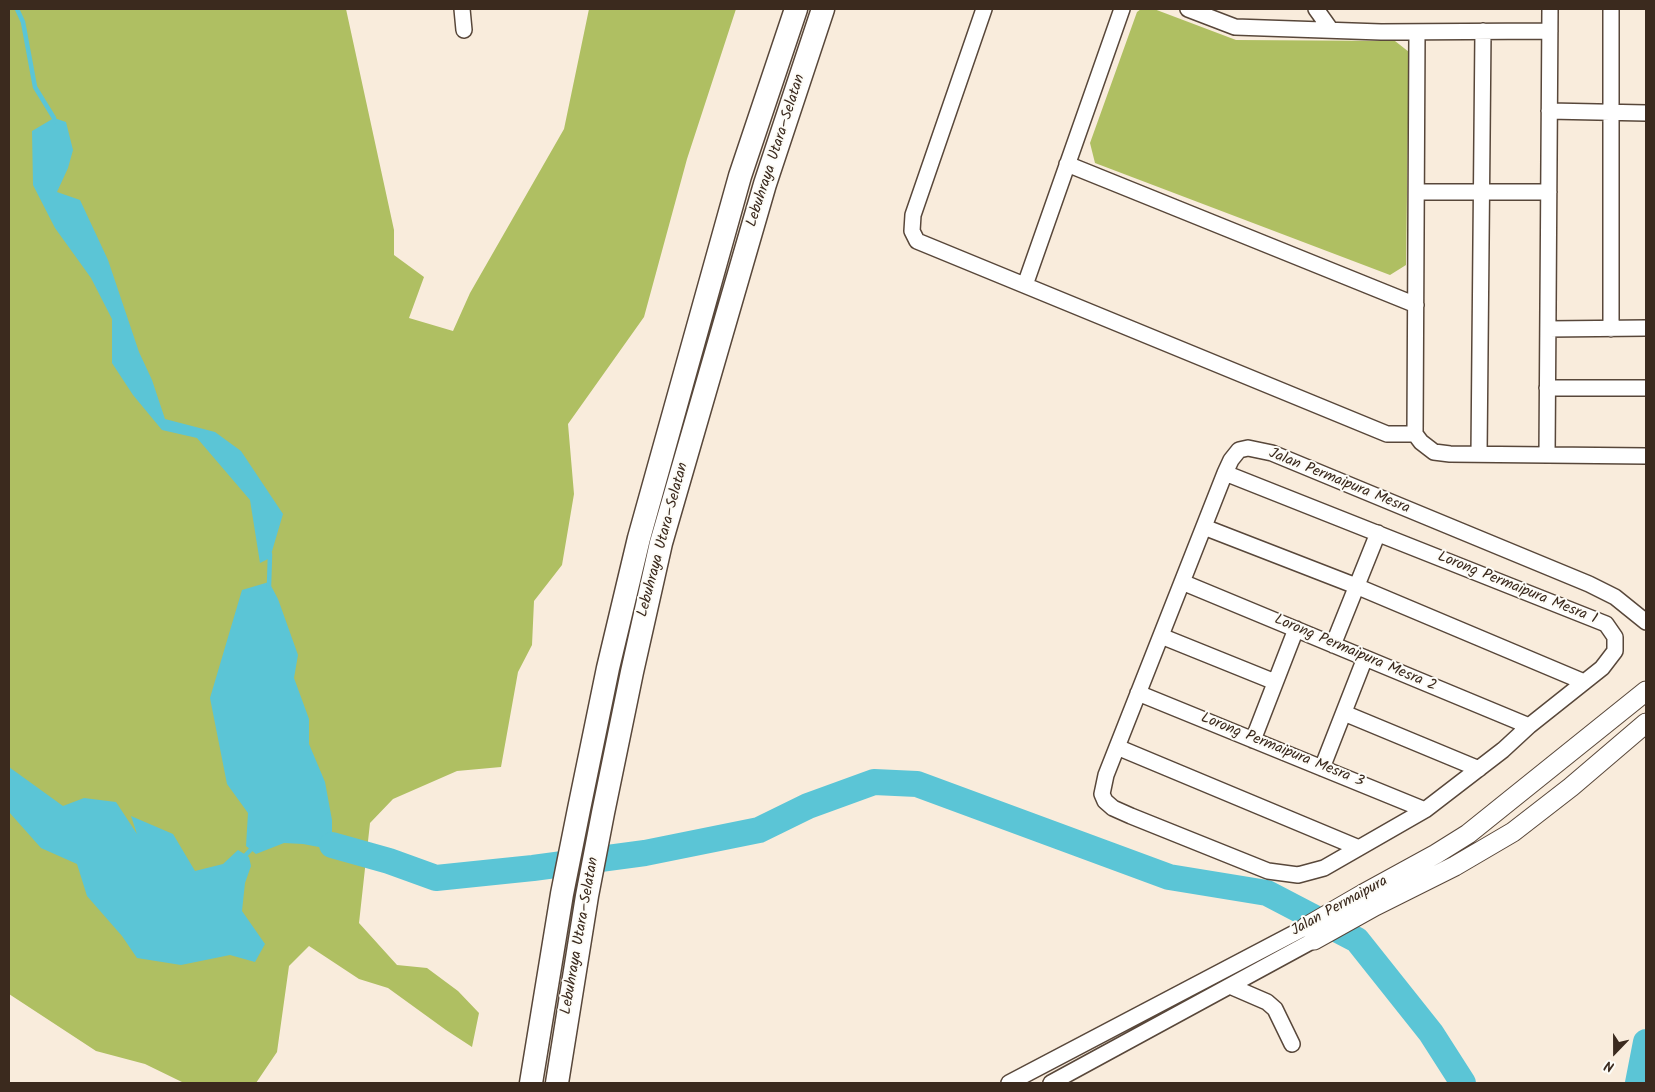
<!DOCTYPE html>
<meta charset="utf-8">
<style>
body{margin:0}
#map{position:relative;width:1655px;height:1092px;overflow:hidden;background:#f9ecdc;font-family:Kalam,sans-serif}
canvas{display:block}
.frame{position:absolute;inset:0;border:10px solid #3b2a1e;pointer-events:none}
.north{position:absolute;left:1590px;top:1027px;width:50px;height:50px;-webkit-text-stroke:4px #fdfcf7;paint-order:stroke;rotate:202deg;font-size:14px;font-weight:700;line-height:20px;text-align:center;color:#3b2a1e}
.north::after{content:'';display:block;margin:auto;width:18px;height:22px;background:#3b2a1e;clip-path:polygon(50% 0,100% 100%,50% 72%,0 100%)}
</style>
<div id="map">
<canvas width="1655" height="1092"></canvas>
<div class="frame"></div>
<div class="north">N</div>
</div>
<script>
const c = document.querySelector('canvas').getContext('2d');
c.lineJoin = 'round';
function fill(path, color) { c.fillStyle = color; c.fill(path, 'evenodd'); }
const shape = rows => new Path2D(rows.map(r => 'M' + r).join(''));
function strokePath(path, color, width, dash) { c.strokeStyle = color; c.lineWidth = width; c.lineCap = dash ? 'butt' : 'round'; c.setLineDash(dash || []); c.stroke(path); }
function label(font, color, halo, rows, align = 'center') {
  c.font = font + ' Kalam,sans-serif'; c.lineWidth = 4; c.setLineDash([]); c.textBaseline = 'middle'; c.strokeStyle = halo; c.fillStyle = color; for (const [text, x, y, turn = 0] of rows) {
    c.save(); c.translate(x, y); c.rotate((+turn || 0) * Math.PI / 180); c.textAlign = isNaN(turn) ? turn : align; if (halo) c.strokeText(text, 0, 0); c.fillText(text, 0, 0); c.restore();
  }
}
const green = shape([
 [9,9,346,9,394,230,394,255,424,277,409,318,453,331,470,293,564,129,589,9,736,9,687,159,644,317,568,424,574,494,562,565,534,601,532,645,518,672,501,767,457,771,393,799,370,823,359,923,397,965,427,968,458,991,479,1013,472,1047,446,1030,388,988,359,979,309,946,289,966,277,1052,256,1083,184,1083,145,1064,96,1051,9,994],
 [1141,9,1154,9,1236,40,1395,41,1409,52,1406,265,1390,275,1095,163,1090,143,1137,12]
]);
const water = shape([
 [54,118,66,122,73,150,68,168,57,192,80,200,108,260,139,352,152,380,165,419,215,432,241,451,283,514,270,558,260,563,250,500,197,438,162,430,133,395,112,363,112,319,91,278,55,228,33,185,32,131],
 [269,582,278,599,298,655,294,678,309,719,309,744,325,782,332,820,332,845,324,848,303,844,284,843,256,854,246,846,248,813,227,784,210,698,242,590],
 [9,767,63,806,84,798,116,802,137,834,131,816,173,834,195,871,223,864,238,850,249,857,251,866,245,883,242,911,265,944,255,962,230,955,181,965,137,958,122,936,87,896,77,864,41,848,9,812]
]);
const stream = shape([
 [17,9,23,22,35,87,54,118,54,122],
 [269,586,270,554],
 [243,858,255,845]
]);
const river = shape([
 [332,845,389,861,436,878,533,868,645,853,759,830,808,806,874,782,917,784,1169,877,1267,893,1357,940,1431,1033,1463,1083],
 [1638,1083,1646,1042]
]);
const minor = shape([
 [462,9,464,30],
 [984,9,913,215,912,231,917,241,1387,434,1415,434],
 [1188,9,1235,27,1381,32,1550,31],
 [1316,9,1331,30],
 [1417,32,1415,434,1421,442,1434,452,1450,454,1646,456],
 [1549,111,1646,113],
 [1067,164,1416,305],
 [1417,192,1549,192],
 [1025,285,1122,9],
 [1548,329,1646,328],
 [1611,329,1611,9],
 [1547,388,1646,388],
 [1479,454,1483,31],
 [1547,455,1550,9],
 [1225,473,1606,624,1615,637,1615,651,1602,668,1529,726,1503,750,1425,810,1324,868,1298,875,1268,871,1131,816,1113,808,1105,801,1102,794,1106,775,1225,473,1231,460,1239,450,1248,448,1272,453,1589,584,1615,597,1646,622],
 [1204,527,1356,586,1584,682],
 [1182,582,1529,726],
 [1161,636,1275,682],
 [1333,645,1378,533],
 [1138,693,1425,810],
 [1344,713,1479,769],
 [1253,740,1296,629],
 [1117,747,1359,848],
 [1322,768,1365,658],
 [1230,986,1267,1002,1275,1009,1292,1044],
 [1009,1083,1306,927],
 [1051,1083,1314,940]
]);
const major = shape([
 [1306,927,1363,894,1436,854,1468,834,1646,691],
 [1314,940,1375,906,1455,866,1513,832,1571,787,1646,723]
]);
const highway = shape([
 [531,1083,562,894,579,809,608,668,639,538,740,176,796,9],
 [557,1083,587,896,603,813,632,672,661,543,765,184,823,9]
]);
const streetNames = [
 ["Lebuhraya Utara–Selatan",777,151,-72],
 ["Jalan Permaipura Mesra",1339,482,22],
 ["Lebuhraya Utara–Selatan",664,540,-75],
 ["Lorong Permaipura Mesra 1",1517,589,22],
 ["Lorong Permaipura Mesra 2",1355,654,23],
 ["Lorong Permaipura Mesra 3",1282,751,22],
 ["Jalan Permaipura",1340,907,-29],
 ["Lebuhraya Utara–Selatan",581,936,-80]
];
fill(green, '#afbf62');
fill(water, '#5bc5d6');
strokePath(stream, '#5bc5d6', 4.5);
strokePath(river, '#5bc5d6', 26);
strokePath(minor, '#58473a', 18);
strokePath(major, '#58473a', 21);
strokePath(highway, '#58473a', 25);
strokePath(minor, '#fff', 15);
strokePath(major, '#fff', 19);
strokePath(highway, '#fff', 22);
label('15px', '#3b2a1e', '#fdfcf7', streetNames);
</script>
